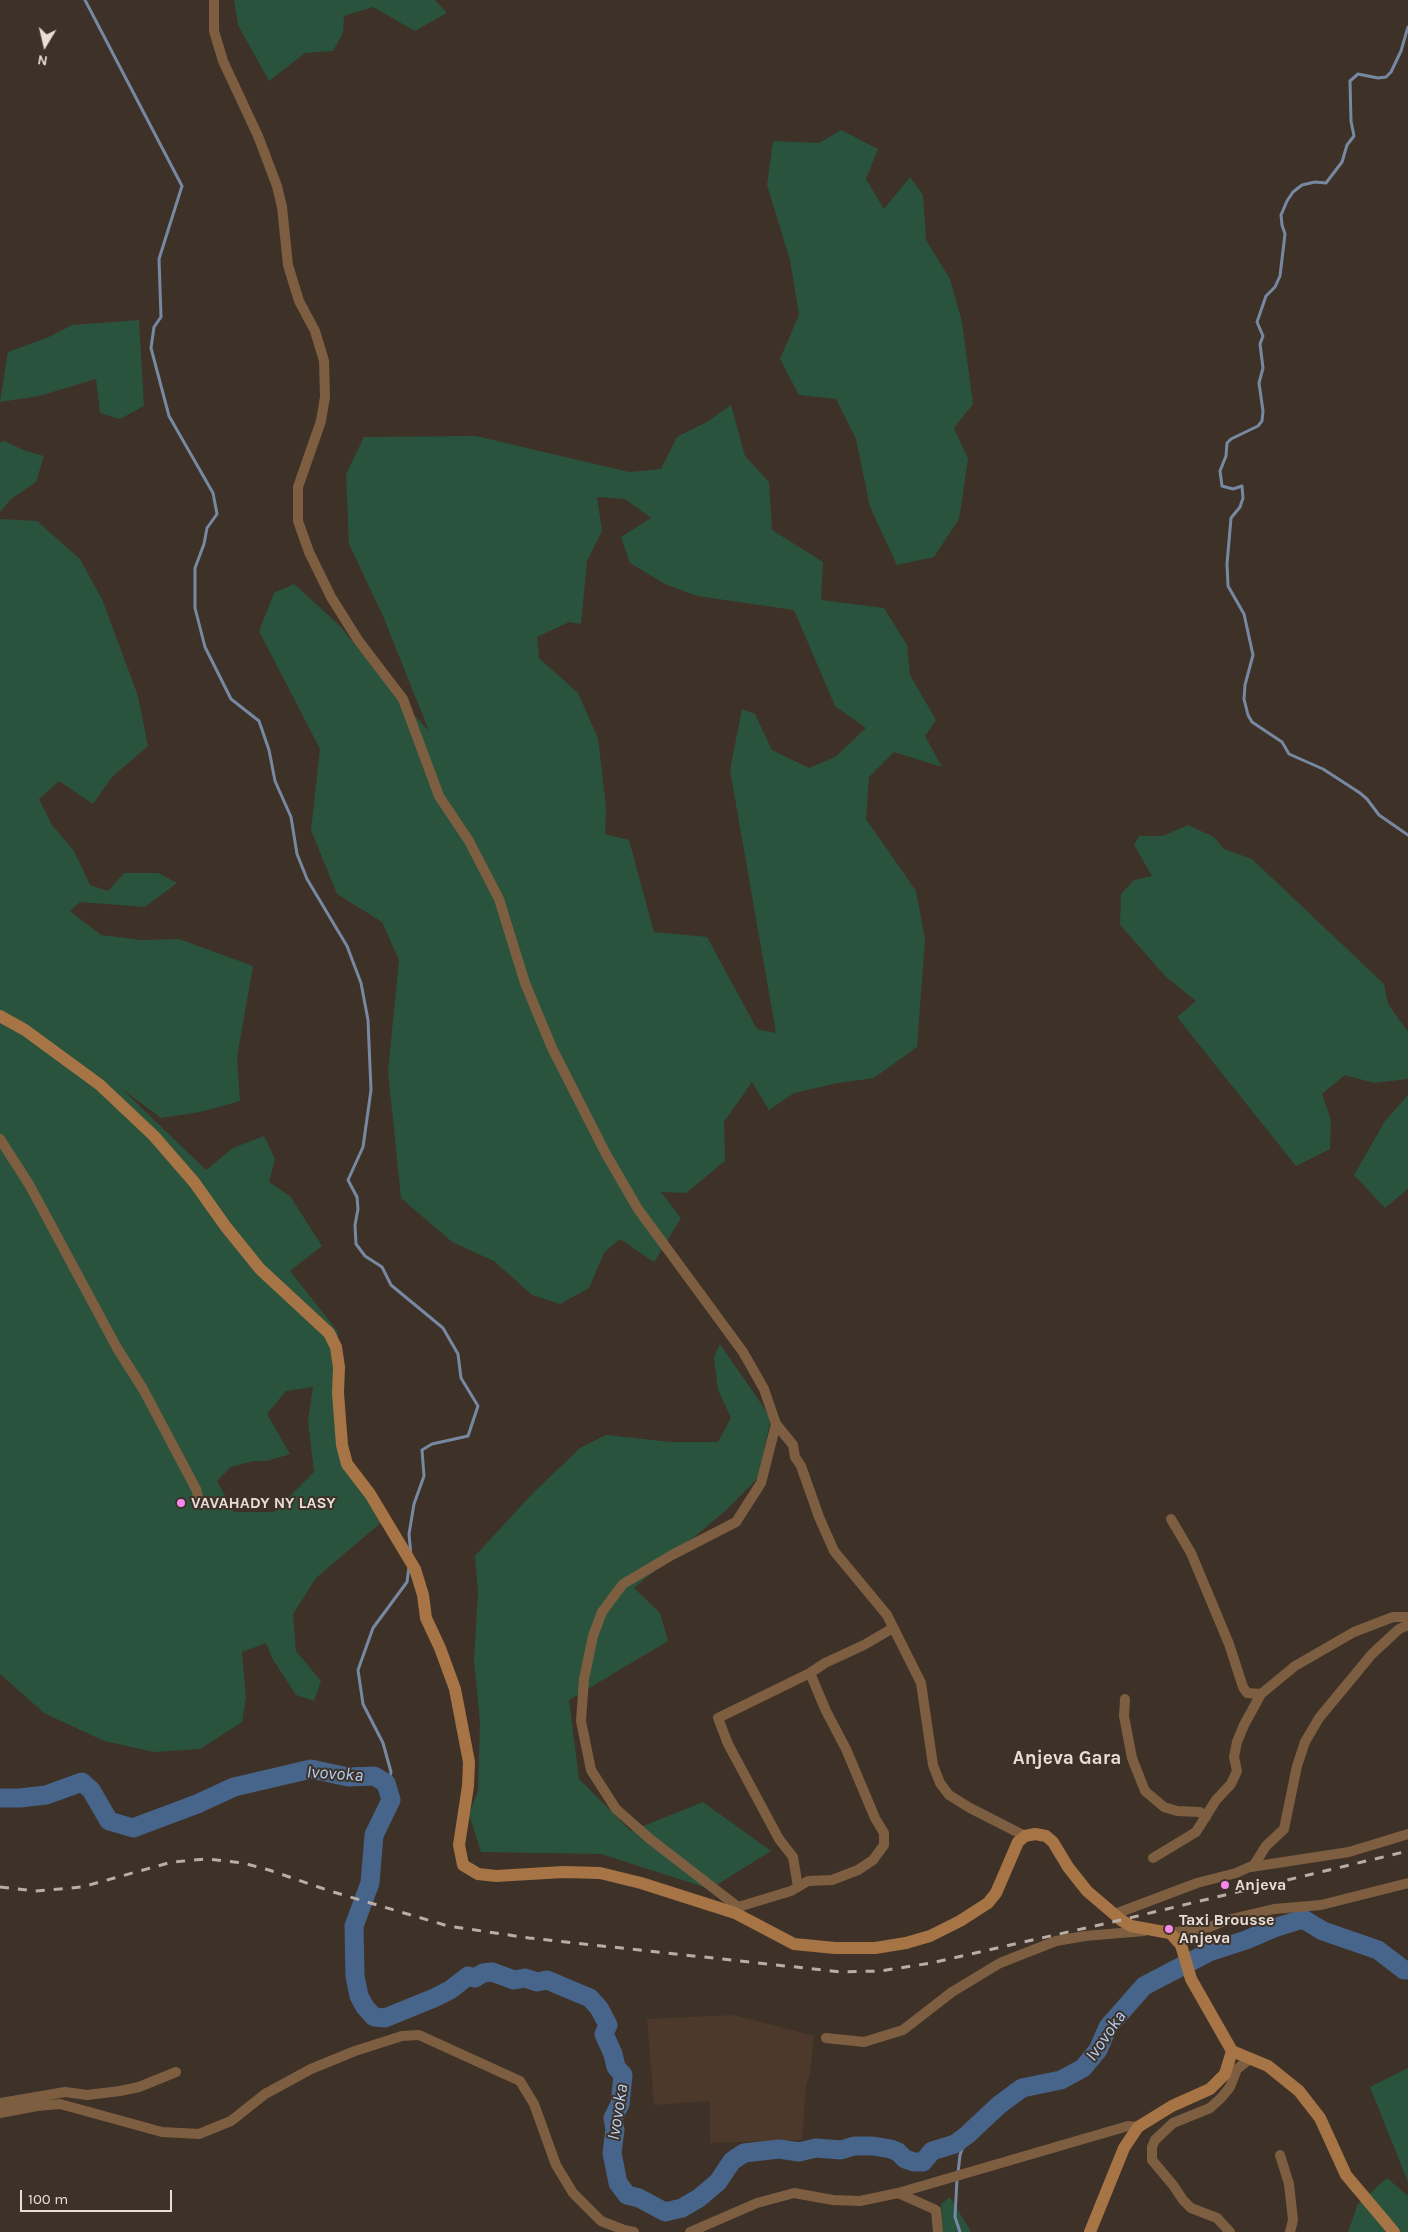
<!DOCTYPE html>
<style>
body{margin:0}
#map{position:relative;width:1408px;height:2232px;overflow:hidden;background:#3e3127;font-family:Karla,sans-serif}
canvas{display:block}
.north{position:absolute;left:20px;top:20px;width:50px;height:50px;-webkit-text-stroke:4px #3e3127;paint-order:stroke;rotate:189deg;font-size:14px;font-weight:700;line-height:20px;text-align:center;color:#e7ded8}
.north::after{content:'';display:block;margin:auto;width:18px;height:22px;background:#e7ded8;clip-path:polygon(50% 0,100% 100%,50% 72%,0 100%)}
.scale{position:absolute;left:20px;top:2190px;width:152px;height:22px;box-sizing:border-box;border:2px solid #e7ded8;border-top:0;padding-left:6px;font-size:15px;line-height:18px;white-space:nowrap;color:#e7ded8;-webkit-text-stroke:4px #3e3127;paint-order:stroke}
</style>
<div id="map">
<canvas width="1408" height="2232"></canvas>
<div class="north">N</div>
<div class="scale">100 m</div>
</div>
<script>
const c = document.querySelector('canvas').getContext('2d');
c.lineJoin = 'round';
function fill(path, color) { c.fillStyle = color; c.fill(path, 'evenodd'); }
const shape = rows => new Path2D(rows.map(r => 'M' + r).join(''));
function strokePath(path, color, width, dash) { c.strokeStyle = color; c.lineWidth = width; c.lineCap = dash ? 'butt' : 'round'; c.setLineDash(dash || []); c.stroke(path); }
function label(font, color, halo, rows, align = 'center') {
  c.font = font + ' Karla,sans-serif'; c.lineWidth = 4; c.setLineDash([]); c.textBaseline = 'middle'; c.strokeStyle = halo; c.fillStyle = color; for (const [text, x, y, turn = 0] of rows) {
    c.save(); c.translate(x, y); c.rotate((+turn || 0) * Math.PI / 180); c.textAlign = isNaN(turn) ? turn : align; if (halo) c.strokeText(text, 0, 0); c.fillText(text, 0, 0); c.restore();
  }
}
const built = shape([
 [734,2015,814,2036,810,2075,806,2085,802,2140,710,2143,710,2101,654,2105,647,2019]
]);
const green = shape([
 [234,0,435,0,447,13,415,31,373,7,344,16,343,33,333,51,305,53,269,81,238,25],
 [841,130,878,149,866,179,884,209,910,177,923,195,926,240,950,279,962,322,973,404,954,428,968,459,959,519,934,557,897,565,870,507,856,439,836,399,799,395,780,359,799,315,790,260,767,185,773,141,819,143],
 [139,320,144,406,120,419,100,413,96,379,39,396,0,402,8,352,49,337,72,325],
 [731,405,745,456,769,482,772,530,823,562,821,600,884,608,907,645,910,675,936,720,925,736,942,767,894,752,869,777,866,819,916,891,925,939,917,1047,874,1078,838,1083,794,1093,769,1110,752,1082,724,1122,725,1161,686,1193,661,1192,681,1218,654,1262,620,1239,604,1253,589,1288,560,1304,532,1295,494,1261,452,1242,401,1198,388,1071,399,960,382,922,337,894,311,830,320,749,259,631,274,593,294,584,340,626,398,698,429,731,383,616,349,544,346,474,364,437,476,436,629,472,661,469,677,437,707,422],
 [597,497,625,499,651,518,621,537,630,563,665,584,697,596,794,610,835,706,866,728,835,757,809,768,772,750,755,714,742,709,730,770,776,1033,757,1029,707,937,654,932,629,840,605,834,606,807,598,738,578,693,539,658,537,637,569,622,581,624,587,561,602,531],
 [4,441,26,451,44,456,36,482,11,499,0,512,0,442],
 [0,519,37,521,80,559,102,599,138,696,148,746,112,777,93,804,59,781,39,799,52,825,74,851,90,885,108,891,124,873,158,873,177,883,145,907,80,902,70,911,101,935,142,940,179,939,253,966,237,1057,240,1101,200,1112,161,1118,122,1089,206,1170,233,1148,264,1136,275,1159,269,1182,290,1196,322,1246,290,1271,338,1332,342,1445,384,1520,316,1578,293,1614,296,1651,321,1681,314,1701,296,1695,272,1658,266,1643,242,1652,246,1698,242,1722,200,1749,154,1752,104,1741,44,1713,0,1674],
 [313,1387,308,1421,314,1472,274,1512,234,1512,217,1481,231,1467,253,1461,267,1461,290,1454,267,1414,286,1391],
 [1188,825,1214,837,1224,849,1252,859,1384,984,1388,1004,1408,1032,1408,1079,1374,1083,1345,1075,1322,1094,1331,1120,1330,1149,1296,1166,1177,1017,1196,1001,1166,977,1120,925,1121,894,1134,880,1152,876,1134,845,1139,836,1163,836],
 [1408,1095,1408,1189,1385,1208,1354,1175,1385,1121],
 [720,1344,771,1418,758,1478,725,1511,634,1588,660,1613,668,1641,569,1700,579,1779,631,1831,703,1802,771,1851,710,1889,601,1854,481,1852,469,1814,478,1791,480,1722,474,1660,478,1592,475,1556,532,1494,580,1448,606,1435,671,1442,718,1442,731,1418,718,1390,714,1357],
 [1408,2068,1408,2182,1370,2087],
 [1387,2178,1408,2196,1408,2232,1348,2232,1358,2204],
 [950,2197,971,2232,943,2232,941,2204]
]);
const stream = shape([
 [85,0,182,186,159,259,161,317,154,327,151,348,169,416,213,493,217,514,207,528,204,544,195,568,195,608,205,647,231,699,259,721,269,750,275,781,291,817,297,854,307,879,347,946,361,983,368,1020,371,1090,363,1147,348,1180,357,1197,358,1209,355,1225,356,1244,365,1256,382,1267,391,1285,443,1328,458,1354,461,1378,478,1406,468,1436,432,1444,422,1450,424,1476,414,1504,409,1534,411,1556],
 [1408,27,1401,51,1391,72,1386,77,1378,78,1358,74,1350,81,1351,121,1354,136,1347,145,1342,162,1326,183,1315,182,1302,185,1293,192,1287,201,1281,215,1282,225,1285,234,1280,276,1275,287,1266,296,1257,322,1263,336,1260,344,1263,368,1259,383,1263,411,1262,421,1258,426,1231,439,1227,443,1226,456,1220,471,1222,486,1233,489,1242,486,1243,498,1240,507,1231,518,1227,564,1228,586,1244,614,1253,655,1245,685,1244,699,1248,715,1252,722,1282,742,1289,754,1323,769,1360,793,1367,799,1379,815,1408,835],
 [388,1791,391,1772,383,1743,363,1704,358,1670,373,1628,407,1582,409,1567],
 [958,2173,960,2155,967,2135],
 [957,2179,955,2217,960,2232]
]);
const river = shape([
 [0,1798,20,1798,46,1795,82,1782,91,1790,109,1821,133,1828,197,1804,234,1787,311,1769,348,1777,374,1776,386,1783,391,1800,374,1835,370,1883,354,1926,355,1976,359,1996,365,2007,374,2017,385,2018,434,1998,450,1990,468,1976,475,1978,483,1973,492,1972,514,1980,525,1978,537,1982,547,1980,590,1998,599,2008,608,2025,604,2034,613,2054,616,2067,623,2075,620,2104,613,2118,615,2130,612,2153,618,2183,627,2195,639,2198,665,2212,682,2208,699,2198,718,2182,732,2161,744,2153,779,2149,799,2152,816,2148,841,2150,854,2146,873,2146,891,2149,898,2152,905,2159,914,2162,923,2162,932,2151,955,2144,967,2135,999,2105,1022,2088,1061,2080,1083,2068,1098,2050,1108,2027,1144,1986,1209,1952,1246,1940,1274,1928,1303,1919,1323,1931,1378,1950,1404,1970,1408,1970]
]);
const street = shape([
 [214,0,214,31,223,61,258,136,277,186,282,207,288,265,299,301,315,331,324,361,325,397,321,421,298,487,298,521,309,552,331,597,358,640,403,699,439,796,469,841,499,899,525,983,552,1048,606,1154,638,1209,743,1352,764,1389,776,1424,761,1483,736,1522,672,1555,623,1584,602,1612,593,1636,584,1679,581,1721,591,1770,616,1809,650,1839,738,1907,735,1913],
 [0,1139,30,1186,117,1348,143,1389,196,1489,198,1496],
 [776,1424,793,1445,795,1457,801,1466,819,1517,834,1551,887,1615,921,1683,933,1765,940,1783,949,1795,970,1808,1025,1836],
 [1171,1519,1191,1553,1229,1644,1243,1687,1247,1693,1261,1694],
 [1125,1699,1124,1716,1132,1758,1145,1791,1164,1807,1177,1811,1200,1812,1206,1817],
 [1153,1858,1196,1832,1216,1800,1231,1784,1237,1771,1234,1757,1237,1742,1244,1725,1261,1694,1295,1666,1354,1632,1393,1617,1408,1617],
 [1251,1867,1349,1852,1408,1834],
 [798,1887,793,1857,779,1839,728,1744,718,1718,810,1673,825,1663,864,1645,893,1628],
 [738,1907,791,1891,808,1881,832,1880,858,1870,873,1860,884,1845,884,1833,875,1818,846,1749,826,1711,810,1673],
 [1115,1914,1197,1883,1236,1873,1254,1865,1266,1846,1284,1829,1297,1766,1305,1742,1319,1718,1372,1654,1399,1629,1408,1625],
 [1170,1933,1210,1927,1227,1920,1274,1909,1321,1905,1408,1883],
 [826,2038,864,2042,903,2030,952,1992,1000,1963,1056,1941,1085,1936,1144,1931],
 [0,2103,65,2092,87,2095,120,2091,139,2087,176,2072],
 [0,2113,37,2106,60,2104,162,2132,199,2134,231,2121,265,2094,311,2069,355,2051,402,2036,419,2035,520,2081,534,2104,556,2165,573,2193,601,2221,624,2230,634,2232],
 [1280,2155,1289,2184,1293,2220,1290,2232],
 [898,2193,1128,2126,1138,2127],
 [690,2232,757,2203,794,2193,833,2200,860,2201,898,2193,936,2210,938,2232],
 [1230,2232,1217,2218,1191,2208,1183,2200,1173,2185,1152,2160,1152,2147,1155,2140,1173,2123,1210,2108,1221,2098,1230,2087,1237,2069,1251,2058]
]);
const secondary = shape([
 [0,1016,25,1030,100,1085,154,1136,194,1182,226,1227,260,1269,329,1333,336,1347,339,1367,338,1393,342,1445,347,1464,370,1494,415,1569,423,1595,426,1618,440,1648,455,1689,469,1762,468,1786,459,1845,463,1865,478,1874,496,1876,563,1872,600,1873,641,1883,735,1913,794,1944,835,1948,875,1948,906,1943,930,1936,960,1921,988,1903,996,1893,1018,1842,1025,1836,1035,1834,1046,1836,1053,1842,1068,1867,1087,1891,1121,1920,1131,1926,1170,1933,1181,1945,1191,1979,1232,2051,1268,2066,1299,2091,1320,2118,1346,2175,1394,2232],
 [1090,2232,1124,2148,1138,2127,1172,2106,1210,2089,1225,2074,1232,2051]
]);
const rail = shape([
 [0,1887,35,1891,82,1887,172,1862,207,1859,243,1863,269,1870,330,1891,448,1926,529,1938,841,1972,880,1971,931,1963,1121,1920,1408,1851]
]);
const markers = [
 [181,1503,5,"#f688ed"],
 [1225,1885,5,"#f688ed"],
 [1169,1929,5,"#f688ed"]
];
const poiNames = [
 ["VAVAHADY NY LASY",191,1503],
 ["Anjeva",1235,1885],
 ["Taxi Brousse",1179,1920],
 ["Anjeva",1179,1938]
];
const waterNames = [
 ["Ivovoka",335,1774,4],
 ["Ivovoka",1106,2036,-55],
 ["Ivovoka",618,2112,-81]
];
const quarterNames = [
 ["Anjeva Gara",1067,1759]
];
fill(built, '#4c392c');
fill(green, '#2a533e');
strokePath(stream, '#7789a2', 3);
strokePath(river, '#47658b', 19);
strokePath(street, '#7d5e41', 10);
strokePath(secondary, '#a67445', 12);
strokePath(rail, '#b8aea7', 3, [9, 9]);
for (const [x, y, r, color] of markers) { const dot = new Path2D(); dot.arc(x, y, r, 0, 2 * Math.PI); c.fillStyle = color; c.fill(dot); strokePath(dot, '#3e3127', 2); }
label('bold 16px', '#e7ded8', '#3e3127', poiNames, 'left');
label('italic 18px', '#b1cef3', '#3e3127', waterNames);
label('bold 19px', '#e7ded8', '#3e3127', quarterNames);
</script>
